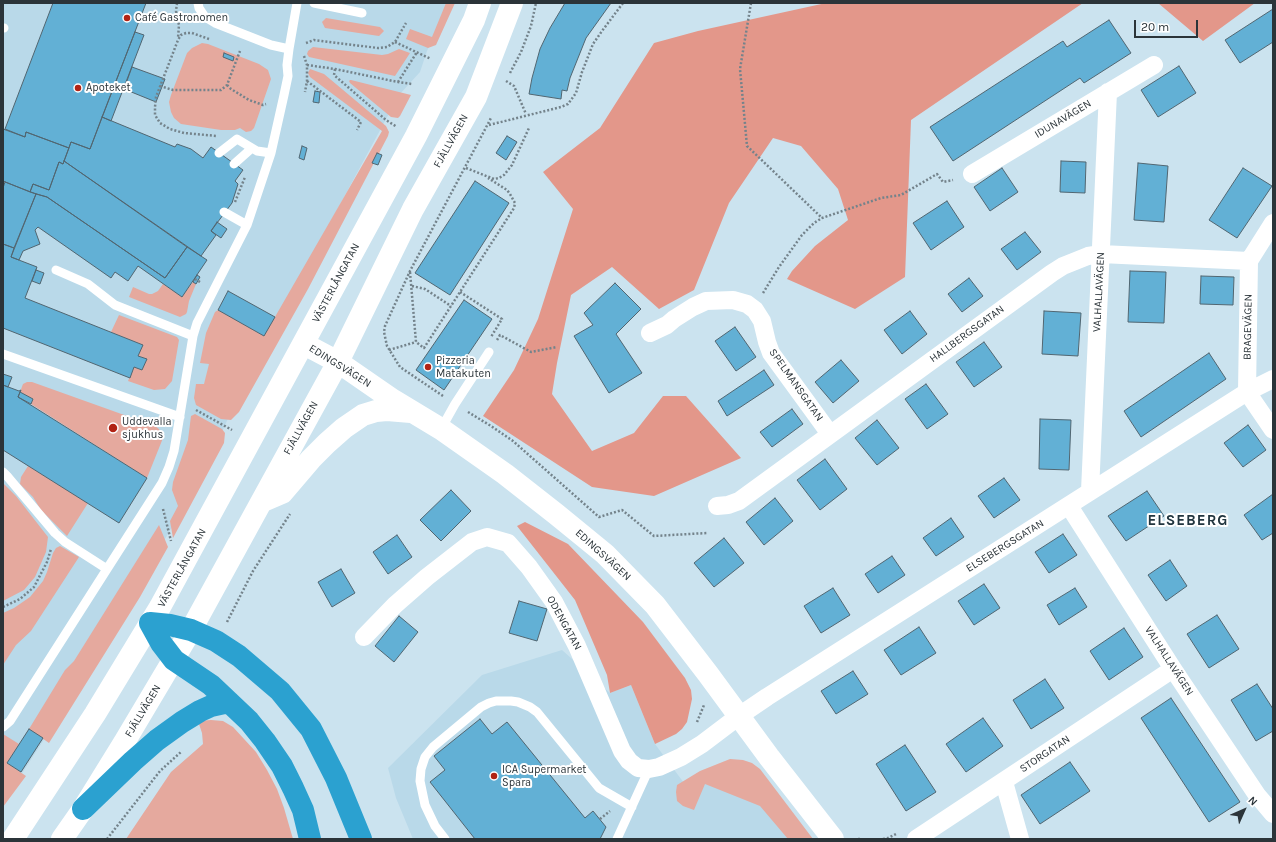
<!DOCTYPE html>
<meta charset="utf-8">
<style>
body{margin:0}
#map{position:relative;width:1276px;height:842px;overflow:hidden;background:#cbe3ef;font-family:Karla,sans-serif}
canvas{display:block}
.frame{position:absolute;inset:0;border:4px solid #2b3439;pointer-events:none}
.north{position:absolute;left:1224px;top:790px;width:40px;height:40px;-webkit-text-stroke:3px #fff;paint-order:stroke;rotate:45deg;font-size:11px;font-weight:700;line-height:16px;text-align:center;color:#2b3439}
.north::after{content:'';display:block;margin:auto;width:14px;height:18px;background:#2b3439;clip-path:polygon(50% 0,100% 100%,50% 72%,0 100%)}
.scale{position:absolute;left:1134px;top:20px;width:64px;height:18px;box-sizing:border-box;border:2px solid #2b3439;border-top:0;padding-left:5px;font-size:12px;line-height:14px;white-space:nowrap;color:#2b3439;-webkit-text-stroke:3px #fff;paint-order:stroke}
</style>
<div id="map">
<canvas width="1276" height="842"></canvas>
<div class="frame"></div>
<div class="north">N</div>
<div class="scale">20 m</div>
</div>
<script>
const c = document.querySelector('canvas').getContext('2d');
c.lineJoin = 'round';
function fill(path, color) { c.fillStyle = color; c.fill(path, 'evenodd'); }
const shape = rows => new Path2D(rows.map(r => 'M' + r).join(''));
function strokePath(path, color, width, dash) { c.strokeStyle = color; c.lineWidth = width; c.lineCap = dash ? 'butt' : 'round'; c.setLineDash(dash || []); c.stroke(path); }
function label(font, color, halo, rows, align = 'center') {
  c.font = font + ' Karla,sans-serif'; c.lineWidth = 4; c.setLineDash([]); c.textBaseline = 'middle'; c.strokeStyle = halo; c.fillStyle = color; for (const [text, x, y, turn = 0] of rows) {
    c.save(); c.translate(x, y); c.rotate((+turn || 0) * Math.PI / 180); c.textAlign = isNaN(turn) ? turn : align; if (halo) c.strokeText(text, 0, 0); c.fillText(text, 0, 0); c.restore();
  }
}
const built = shape([
 [3,3,449,3,427,51,420,72,399,95,245,381,202,476,142,578,45,738,21,775,3,796],
 [562,650,610,693,631,685,655,744,684,783,726,762,806,839,413,839,396,798,388,768,482,675]
]);
const green = shape([
 [446,3,455,3,436,45,428,48,406,39,410,29,432,37],
 [326,18,380,27,384,31,379,36,325,28,322,22],
 [202,43,208,44,259,64,268,70,271,79,254,128,251,131,246,132,240,128,235,130,221,130,181,124,174,118,171,112,169,102,171,95,187,53,192,48],
 [313,47,382,55,388,54,399,49,410,53,395,76,309,57,307,54,308,51],
 [310,69,324,74,386,126,389,132,388,136,308,289,239,412,231,420,221,419,196,405,194,398,196,384,204,384,209,364,200,363,206,333,215,312,218,310,264,336,382,131,310,77,308,73],
 [350,80,351,80,411,95,400,116,398,118,391,117,350,83,349,81],
 [193,282,196,284,189,301,187,312,186,314,180,317,129,297,133,287,149,294,152,294,158,291,163,284,182,297],
 [119,315,177,337,179,340,172,381,165,389,154,390,128,381,134,367,142,370,147,359,138,356,142,345,111,332],
 [27,382,32,382,155,426,159,429,163,438,147,478,31,404,33,399,20,392,23,384],
 [195,414,222,429,225,433,224,443,173,538,170,521,178,506,172,490,173,482,188,440,191,416],
 [28,466,88,503,67,536,41,510,33,497,20,484,21,477],
 [3,483,16,496,48,537,46,552,35,577,24,590,3,601],
 [159,525,168,547,140,597,49,743,29,729,65,670,74,661],
 [60,546,79,557,31,631,16,645,3,665,3,613,14,608,30,597,43,581,47,572,53,553,56,548],
 [211,720,223,721,233,727,256,752,267,770,277,789,284,808,293,839,126,839,171,772,203,744,202,733,198,721],
 [3,734,19,744,7,763,26,776,3,807],
 [730,759,743,760,752,763,760,769,813,839,788,839,760,806,705,784,694,810,683,806,677,801,676,792,677,785,700,771]
]);
const forest = shape([
 [826,3,1083,3,911,120,905,277,855,309,787,279,792,271,815,246,848,220,838,189,801,146,773,138,729,203,694,290,659,309,612,267,571,295,557,363,552,394,592,451,634,433,663,396,686,396,741,458,654,496,592,487,483,416,514,370,538,319,573,209,543,172,600,128,654,43,698,31],
 [1158,3,1255,3,1203,41],
 [525,522,568,544,643,622,685,678,691,690,692,699,687,722,682,729,676,734,655,744,631,685,610,693,607,675,575,600,517,526]
]);
const building = shape([
 [53,3,146,3,90,149,71,142,69,148,26,132,25,137,5,129,53,3],
 [565,3,611,3,586,38,570,78,567,91,562,90,561,99,529,94,532,78,540,49,550,28,565,3],
 [1273,9,1273,42,1240,63,1225,40,1273,9],
 [1109,20,1131,53,1084,83,1080,78,953,161,930,127,1063,41,1067,47,1109,20],
 [135,32,144,35,111,121,102,117,135,32],
 [224,53,234,57,233,61,223,57,224,53],
 [1179,66,1196,93,1158,117,1141,90,1179,66],
 [132,67,165,79,156,102,124,89,132,67],
 [315,91,320,92,319,103,313,102,315,91],
 [102,117,175,147,177,144,191,149,203,158,211,147,243,170,235,181,238,184,232,203,211,231,216,235,201,256,64,161,71,142,90,149,102,117],
 [3,129,25,137,26,132,69,148,63,164,59,162,49,190,33,184,30,192,3,181,3,129],
 [507,136,517,142,506,160,496,153,507,136],
 [302,146,307,148,304,160,299,158,302,146],
 [377,153,382,155,378,165,372,163,377,153],
 [64,161,187,247,165,278,47,197,30,192,33,184,49,190,59,162,63,164,64,161],
 [1061,161,1086,162,1085,193,1060,192,1061,161],
 [1138,163,1168,166,1164,222,1134,220,1138,163],
 [1002,168,1018,192,990,211,974,187,1002,168],
 [1243,168,1272,186,1237,238,1209,220,1243,168],
 [475,181,509,203,450,295,415,273,475,181],
 [5,182,36,194,14,248,3,244,3,188,5,182],
 [36,194,47,197,165,278,187,247,207,260,182,297,138,266,128,281,115,272,111,278,38,227,35,230,40,244,23,251,19,260,11,257,36,194],
 [947,201,964,227,931,250,913,223,947,201],
 [217,222,227,229,221,238,211,231,217,222],
 [1025,232,1041,252,1017,270,1001,249,1025,232],
 [3,244,14,248,11,257,37,267,25,298,143,345,138,356,147,359,142,370,134,367,130,378,3,328,3,244],
 [36,270,44,273,40,284,32,281,36,270],
 [1130,271,1166,272,1164,323,1128,322,1130,271],
 [197,275,200,277,196,284,193,282,197,275],
 [1201,276,1234,277,1233,305,1200,304,1201,276],
 [969,278,983,296,962,312,948,294,969,278],
 [615,283,641,309,616,334,642,373,609,393,574,336,593,325,584,313,615,283],
 [228,291,275,317,264,336,218,310,228,291],
 [464,300,492,319,444,390,416,370,464,300],
 [910,311,927,334,902,354,884,330,910,311],
 [1044,311,1081,313,1078,356,1042,354,1044,311],
 [735,327,756,357,736,371,715,341,735,327],
 [984,342,1002,367,974,387,956,362,984,342],
 [1209,353,1226,379,1141,437,1124,411,1209,353],
 [841,360,859,381,833,403,815,382,841,360],
 [764,370,774,385,727,416,718,401,764,370],
 [3,374,12,377,8,387,3,385,3,374],
 [926,384,948,414,927,429,905,399,926,384],
 [3,385,19,391,21,390,18,397,147,478,119,523,3,450,3,385],
 [20,392,33,399,31,404,18,397,20,392],
 [792,409,803,424,772,447,760,432,792,409],
 [1040,419,1071,420,1069,470,1039,469,1040,419],
 [877,420,899,448,877,465,855,438,877,420],
 [1248,425,1266,450,1243,467,1224,443,1248,425],
 [825,459,847,489,820,510,797,480,825,459],
 [1004,478,1020,500,994,518,978,496,1004,478],
 [451,490,471,511,441,541,420,520,451,490],
 [1147,491,1164,516,1126,541,1108,516,1147,491],
 [1273,494,1273,533,1262,540,1244,515,1273,494],
 [775,498,793,521,764,545,746,522,775,498],
 [951,518,964,537,936,556,923,538,951,518],
 [1063,534,1077,555,1049,573,1035,552,1063,534],
 [397,535,412,557,388,574,373,552,397,535],
 [724,538,744,563,714,587,694,563,724,538],
 [892,556,905,575,878,593,865,574,892,556],
 [1170,560,1187,586,1166,601,1148,575,1170,560],
 [341,569,355,593,332,607,318,582,341,569],
 [984,584,1000,608,974,625,958,601,984,584],
 [833,588,850,615,821,633,804,606,833,588],
 [1075,588,1087,607,1059,625,1047,605,1075,588],
 [519,601,547,609,537,641,509,633,519,601],
 [1217,615,1239,649,1209,668,1187,634,1217,615],
 [399,616,418,632,394,662,375,646,399,616],
 [919,627,936,653,901,675,884,650,919,627],
 [1124,628,1143,657,1109,680,1090,651,1124,628],
 [853,671,868,694,836,714,821,691,853,671],
 [1045,679,1064,708,1031,729,1013,700,1045,679],
 [1257,684,1273,709,1273,731,1256,741,1231,700,1257,684],
 [1171,698,1240,802,1209,822,1141,718,1171,698],
 [983,718,1003,746,966,772,946,744,983,718],
 [480,719,492,734,507,722,585,818,593,811,606,827,600,839,475,839,430,782,445,770,434,756,480,719],
 [29,729,43,738,21,772,7,763,29,729],
 [905,745,936,792,906,811,876,764,905,745],
 [1070,762,1090,791,1040,824,1021,795,1070,762]
]);
const path = shape([
 [177,3,176,11,179,25,178,38],
 [751,3,740,69,747,146,822,218],
 [209,39,192,33,186,33,181,35,178,40,156,97,155,107,155,115,160,123,170,129,184,133,217,136],
 [395,42,431,59],
 [306,43,314,40,378,48,387,47,395,42,406,23],
 [304,56,307,65,307,81,305,92],
 [307,65,335,69,398,82,412,84],
 [335,69,334,75,386,120,397,127],
 [510,73,521,52,531,26,536,3],
 [307,81,361,122,357,130],
 [506,81,514,86,526,114],
 [398,82,417,52],
 [227,85,231,89,249,100,263,105,266,104],
 [160,86,173,90,221,90,227,85,240,51],
 [489,125,561,107,568,104,576,93,582,72,593,44,602,31,623,3],
 [466,168,494,179,499,178,504,175,512,165,529,128],
 [235,202,245,177],
 [410,272,416,342,424,348,514,208,515,203,510,194,507,190,488,178],
 [195,279,200,282],
 [412,286,425,289,451,306],
 [460,292,502,319,491,337],
 [763,293,779,267,802,235,814,223,822,218,881,198,901,195,937,174,943,182,953,180],
 [497,340,500,335,531,352,557,347],
 [389,350,416,342],
 [443,396,400,367,387,346,384,332,385,326,410,271,491,118],
 [196,410,232,430],
 [468,412,491,426,513,441,599,517,622,510,654,536,707,533],
 [163,509,171,541],
 [3,607,20,599,34,587,47,562,51,549],
 [227,622,253,571,290,514],
 [697,722,704,705],
 [600,819,610,811],
 [107,839,160,771,182,751],
 [858,839,861,839],
 [883,839,888,838,896,834]
]);
const lane = shape([
 [198,3,199,8,205,17,215,23,271,45,289,49],
 [314,3,362,13],
 [3,28,4,28],
 [219,153,237,139,257,151,271,153],
 [234,164,252,148],
 [224,212,247,225],
 [56,270,88,284,115,305,193,336],
 [3,354,180,417],
 [441,429,455,404,489,352],
 [3,472,7,476,55,533,65,542,107,569],
 [3,727,10,721,107,569,162,483,169,467,174,451,193,336,197,323,247,225,271,153,284,95,288,76,287,65,289,49,297,3],
 [445,839,435,826,425,805,420,781,421,769,425,757,433,747,481,707,489,703,496,701,511,701,518,702,530,707,537,712,599,788,632,807],
 [617,839,649,769]
]);
const street = shape([
 [972,174,1154,65],
 [1273,223,1249,261,1247,392,1273,430],
 [650,333,667,325,674,319,693,307,706,301,733,300,747,304,755,310,762,321,767,342,771,353,830,434],
 [1090,491,1108,92],
 [717,506,728,505,739,501,1052,273,1063,266,1088,256,1101,254,1249,261],
 [1069,506,1173,669,1257,795,1273,814],
 [364,637,395,605,427,577,472,542,487,537,508,543,529,567,554,602,577,646,622,751,629,761,638,768,649,769,659,767,681,757,702,744,739,716,767,697,1247,392,1273,379],
 [1004,782,1020,839],
 [916,839,1173,669]
]);
const secondary = shape([
 [304,344,338,362,393,400,441,429,505,474,556,514,605,554,655,605,708,674,769,757,833,839],
 [261,502,282,493,311,459,327,443,344,428,363,415,376,411,387,410,411,412],
 [13,839,95,714,160,607,416,136,474,20,480,3],
 [62,839,83,809,125,741,191,630,338,362,413,209,476,97,512,3]
]);
const highway = shape([
 [150,623,170,625,191,630,216,641,239,656,280,691,311,729,336,778,361,839],
 [150,623,161,643,174,660,211,685,249,721,265,741,282,766,293,788,303,810,310,839],
 [83,809,133,761,157,740,182,722,200,711,211,706,229,702]
]);
const markers = [
 [127,18,4,"#b12314"],
 [78,88,4,"#b12314"],
 [428,367,4,"#b12314"],
 [113,428,5,"#b12314"],
 [494,776,4,"#b12314"]
];
const poiNames = [
 ["Café Gastronomen",135,18],
 ["Apoteket",86,88],
 ["Pizzeria",436,361],
 ["Matakuten",436,374],
 ["Uddevalla",122,422],
 ["sjukhus",122,435],
 ["ICA Supermarket",502,770],
 ["Spara",502,783]
];
const streetNames = [
 ["IDUNAVÄGEN",1063,119,-31],
 ["FJÄLLVÄGEN",451,141,-61],
 ["VÄSTERLÅNGATAN",336,283,-62],
 ["VALHALLAVÄGEN",1099,292,-87],
 ["BRAGEVÄGEN",1248,327,-89],
 ["HALLBERGSGATAN",967,334,-36],
 ["EDINGSVÄGEN",340,366,32],
 ["SPELMANSGATAN",796,385,55],
 ["FJÄLLVÄGEN",301,428,-61],
 ["ELSEBERGSGATAN",1005,546,-32],
 ["EDINGSVÄGEN",603,555,42],
 ["VÄSTERLÅNGATAN",182,568,-61],
 ["ODENGATAN",564,623,61],
 ["VALHALLAVÄGEN",1169,661,57],
 ["FJÄLLVÄGEN",143,711,-59],
 ["STORGATAN",1045,754,-34]
];
const districtNames = [
 ["ELSEBERG",1188,521]
];
fill(built, '#b9d9e9');
fill(green, '#e5a99e');
fill(forest, '#e3978a');
fill(building, '#62b0d5');
strokePath(building, '#516671', 1);
strokePath(path, '#74838b', 2.5, [2, 2]);
strokePath(lane, '#fff', 9);
strokePath(street, '#fff', 18);
strokePath(secondary, '#fff', 22);
strokePath(highway, '#2ba1d0', 22);
for (const [x, y, r, color] of markers) { const dot = new Path2D(); dot.arc(x, y, r, 0, 2 * Math.PI); c.fillStyle = color; c.fill(dot); strokePath(dot, '#fff', 1.5); }
label('11px', '#2b3439', '#fff', poiNames, 'left');
label('11px', '#2b3439', '#fff', streetNames);
c.letterSpacing = '1px';
label('bold 15px', '#21353f', '#fff', districtNames);
c.letterSpacing = '0px';
</script>
